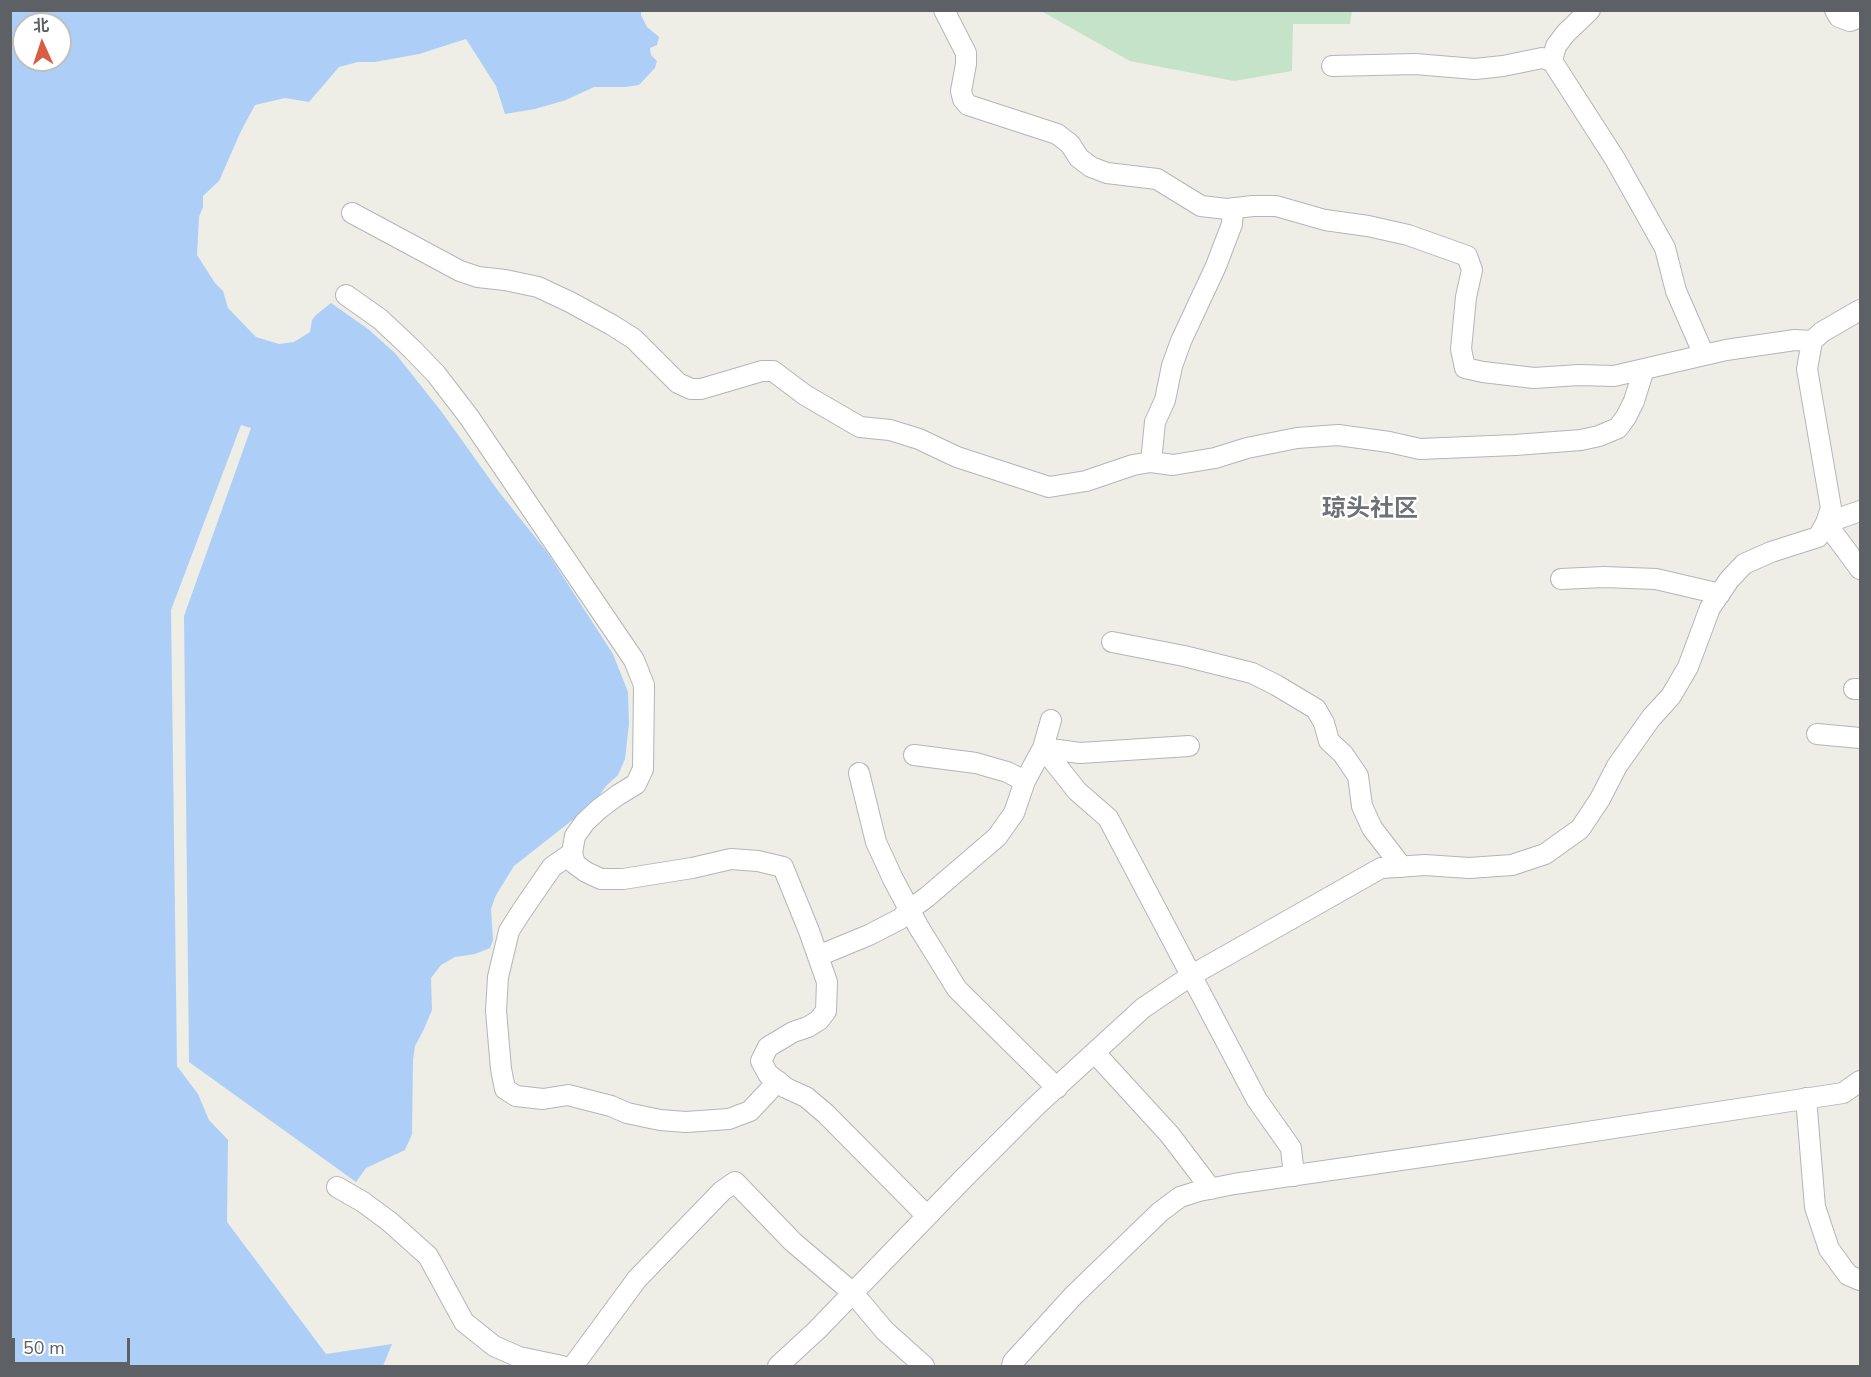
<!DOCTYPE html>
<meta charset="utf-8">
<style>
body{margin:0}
#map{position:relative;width:1871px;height:1377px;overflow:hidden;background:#eeede6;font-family:"Nunito Sans","Noto Sans SC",sans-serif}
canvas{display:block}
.frame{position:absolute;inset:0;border:12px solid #5d6064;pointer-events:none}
.north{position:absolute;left:12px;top:12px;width:60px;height:60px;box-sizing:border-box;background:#fff;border:2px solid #bebfc1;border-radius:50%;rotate:357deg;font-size:16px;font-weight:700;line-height:24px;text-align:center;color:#5d6064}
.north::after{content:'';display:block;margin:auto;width:21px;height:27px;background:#d85d42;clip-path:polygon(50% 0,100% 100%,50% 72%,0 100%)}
.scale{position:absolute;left:12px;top:1338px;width:118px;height:27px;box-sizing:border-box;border:3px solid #5d6064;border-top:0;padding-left:8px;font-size:18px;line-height:21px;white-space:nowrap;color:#5d6064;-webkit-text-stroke:4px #fff;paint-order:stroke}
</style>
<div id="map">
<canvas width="1871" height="1377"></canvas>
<div class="frame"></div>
<div class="north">北</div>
<div class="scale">50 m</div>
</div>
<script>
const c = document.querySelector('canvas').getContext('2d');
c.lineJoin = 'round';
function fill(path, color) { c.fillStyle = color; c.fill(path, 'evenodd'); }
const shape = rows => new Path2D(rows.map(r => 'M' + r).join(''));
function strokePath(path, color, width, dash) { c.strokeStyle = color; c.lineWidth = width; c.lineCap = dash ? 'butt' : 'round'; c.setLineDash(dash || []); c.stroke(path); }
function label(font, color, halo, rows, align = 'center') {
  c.font = font + ' "Nunito Sans","Noto Sans SC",sans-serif'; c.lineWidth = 4.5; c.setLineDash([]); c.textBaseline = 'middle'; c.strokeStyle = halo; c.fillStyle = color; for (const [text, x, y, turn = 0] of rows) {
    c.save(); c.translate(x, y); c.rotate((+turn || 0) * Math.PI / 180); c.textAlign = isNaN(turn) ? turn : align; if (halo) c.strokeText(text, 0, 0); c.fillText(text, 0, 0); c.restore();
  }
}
const green = shape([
 [1041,11,1352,11,1350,24,1293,24,1292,71,1234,81,1130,61]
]);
const water = shape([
 [641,10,641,15,647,27,659,37,657,45,650,48,651,55,657,61,655,68,639,85,625,87,594,87,566,100,535,109,505,114,496,86,466,39,419,54,375,62,358,62,339,67,309,102,285,98,255,105,241,131,219,181,203,196,203,207,199,217,197,255,215,283,223,291,228,308,256,337,279,344,294,342,310,332,312,320,316,315,331,303,368,329,395,353,441,411,499,492,547,552,613,654,628,692,629,724,625,759,618,775,606,786,594,803,514,866,496,895,491,909,493,940,490,948,475,954,455,957,441,965,431,978,432,1010,424,1029,415,1046,413,1060,412,1134,405,1150,366,1168,356,1182,189,1062,184,616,251,428,241,425,171,610,177,1066,198,1094,209,1120,228,1140,227,1222,326,1354,392,1344,383,1366,11,1366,10,11],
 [24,24,60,24,60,60,24,60]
]);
const minor = shape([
 [944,10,966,53,966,64,961,91,963,99,968,105,1057,134,1070,144,1079,158,1091,167,1107,173,1157,179,1201,206,1227,209,1253,206,1276,206,1325,220,1368,226,1408,235,1467,256,1472,270,1466,297,1461,349,1465,368,1483,372,1534,378,1579,375,1614,376,1726,350,1795,340,1812,341],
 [1835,10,1839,17,1850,21,1860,17],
 [1552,61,1556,46,1566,33,1590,10],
 [1332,66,1415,64,1475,69,1503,66,1542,58,1552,61,1615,159,1665,248,1676,291,1704,355],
 [352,213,460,271,478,277,505,280,538,287,570,302,612,325,634,339,678,383,691,389,701,389,762,371,773,371,805,395,860,427,890,430,919,439,957,457,1049,487,1086,481,1133,465,1151,462,1173,465,1215,458,1247,448,1297,438,1338,435,1389,442,1420,449,1515,445,1581,440,1599,436,1618,428,1626,417,1634,401,1644,369],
 [346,295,380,319,412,349,436,374,469,417,634,660,644,685,643,769,636,784,618,795,599,809,585,822,575,836,572,853,575,864,586,872,601,879,623,879,692,868,731,859,758,861,783,867,809,931,827,982,826,1011,819,1020,808,1027,793,1032,768,1047,761,1061,768,1074,786,1088,806,1097,826,1114,927,1216],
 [1151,462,1155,422,1165,400,1172,366,1181,341,1216,266,1232,224,1233,208],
 [1860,511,1826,523,1860,569],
 [1561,579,1604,577,1656,579,1720,594],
 [1112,642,1184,656,1252,673,1276,685,1316,709,1324,723,1329,741,1343,754,1358,776,1362,806,1372,828,1402,867],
 [1854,689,1860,689],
 [1817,734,1860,738],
 [1189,746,1080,753,1043,748,1077,791,1108,818,1257,1100,1291,1148,1294,1176],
 [914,755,976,763,1007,772,1025,781],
 [859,773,876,842,893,879,918,926,957,989,1057,1088],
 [572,853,552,867,521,912,509,931,498,977,496,1011,501,1069,505,1089,516,1096,543,1099,568,1095,611,1106,627,1113,660,1120,686,1122,729,1119,750,1111,778,1081],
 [818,956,869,935,900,919,909,910,927,897,997,837,1014,813,1025,781,1043,748,1051,720],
 [1095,1053,1170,1135,1211,1189],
 [1806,1098,1815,1207,1829,1249,1848,1275,1860,1280],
 [337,1187,363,1202,390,1222,428,1256,464,1322,494,1346,519,1357,562,1366],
 [573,1366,637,1279,722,1191,735,1182,793,1242,853,1293,885,1331,924,1366],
 [778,1366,817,1330,964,1178,1036,1106,1143,1008,1192,975,1381,868,1425,865,1469,868,1512,865,1545,854,1580,829,1600,799,1617,766,1651,718,1671,696,1688,667,1710,608,1729,580,1744,564,1771,552,1818,537,1826,523,1831,508,1807,369,1812,341,1822,332,1860,310],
 [1012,1366,1013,1362,1073,1296,1160,1212,1180,1197,1199,1191,1234,1184,1463,1151,1843,1093,1860,1081]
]);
const quarterNames = [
 ["琼头社区",1370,510]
];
fill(green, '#c5e3c8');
fill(water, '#adcff7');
strokePath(minor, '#b3b5b9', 22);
strokePath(minor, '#fff', 20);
label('bold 24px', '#6e7276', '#fff', quarterNames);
</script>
